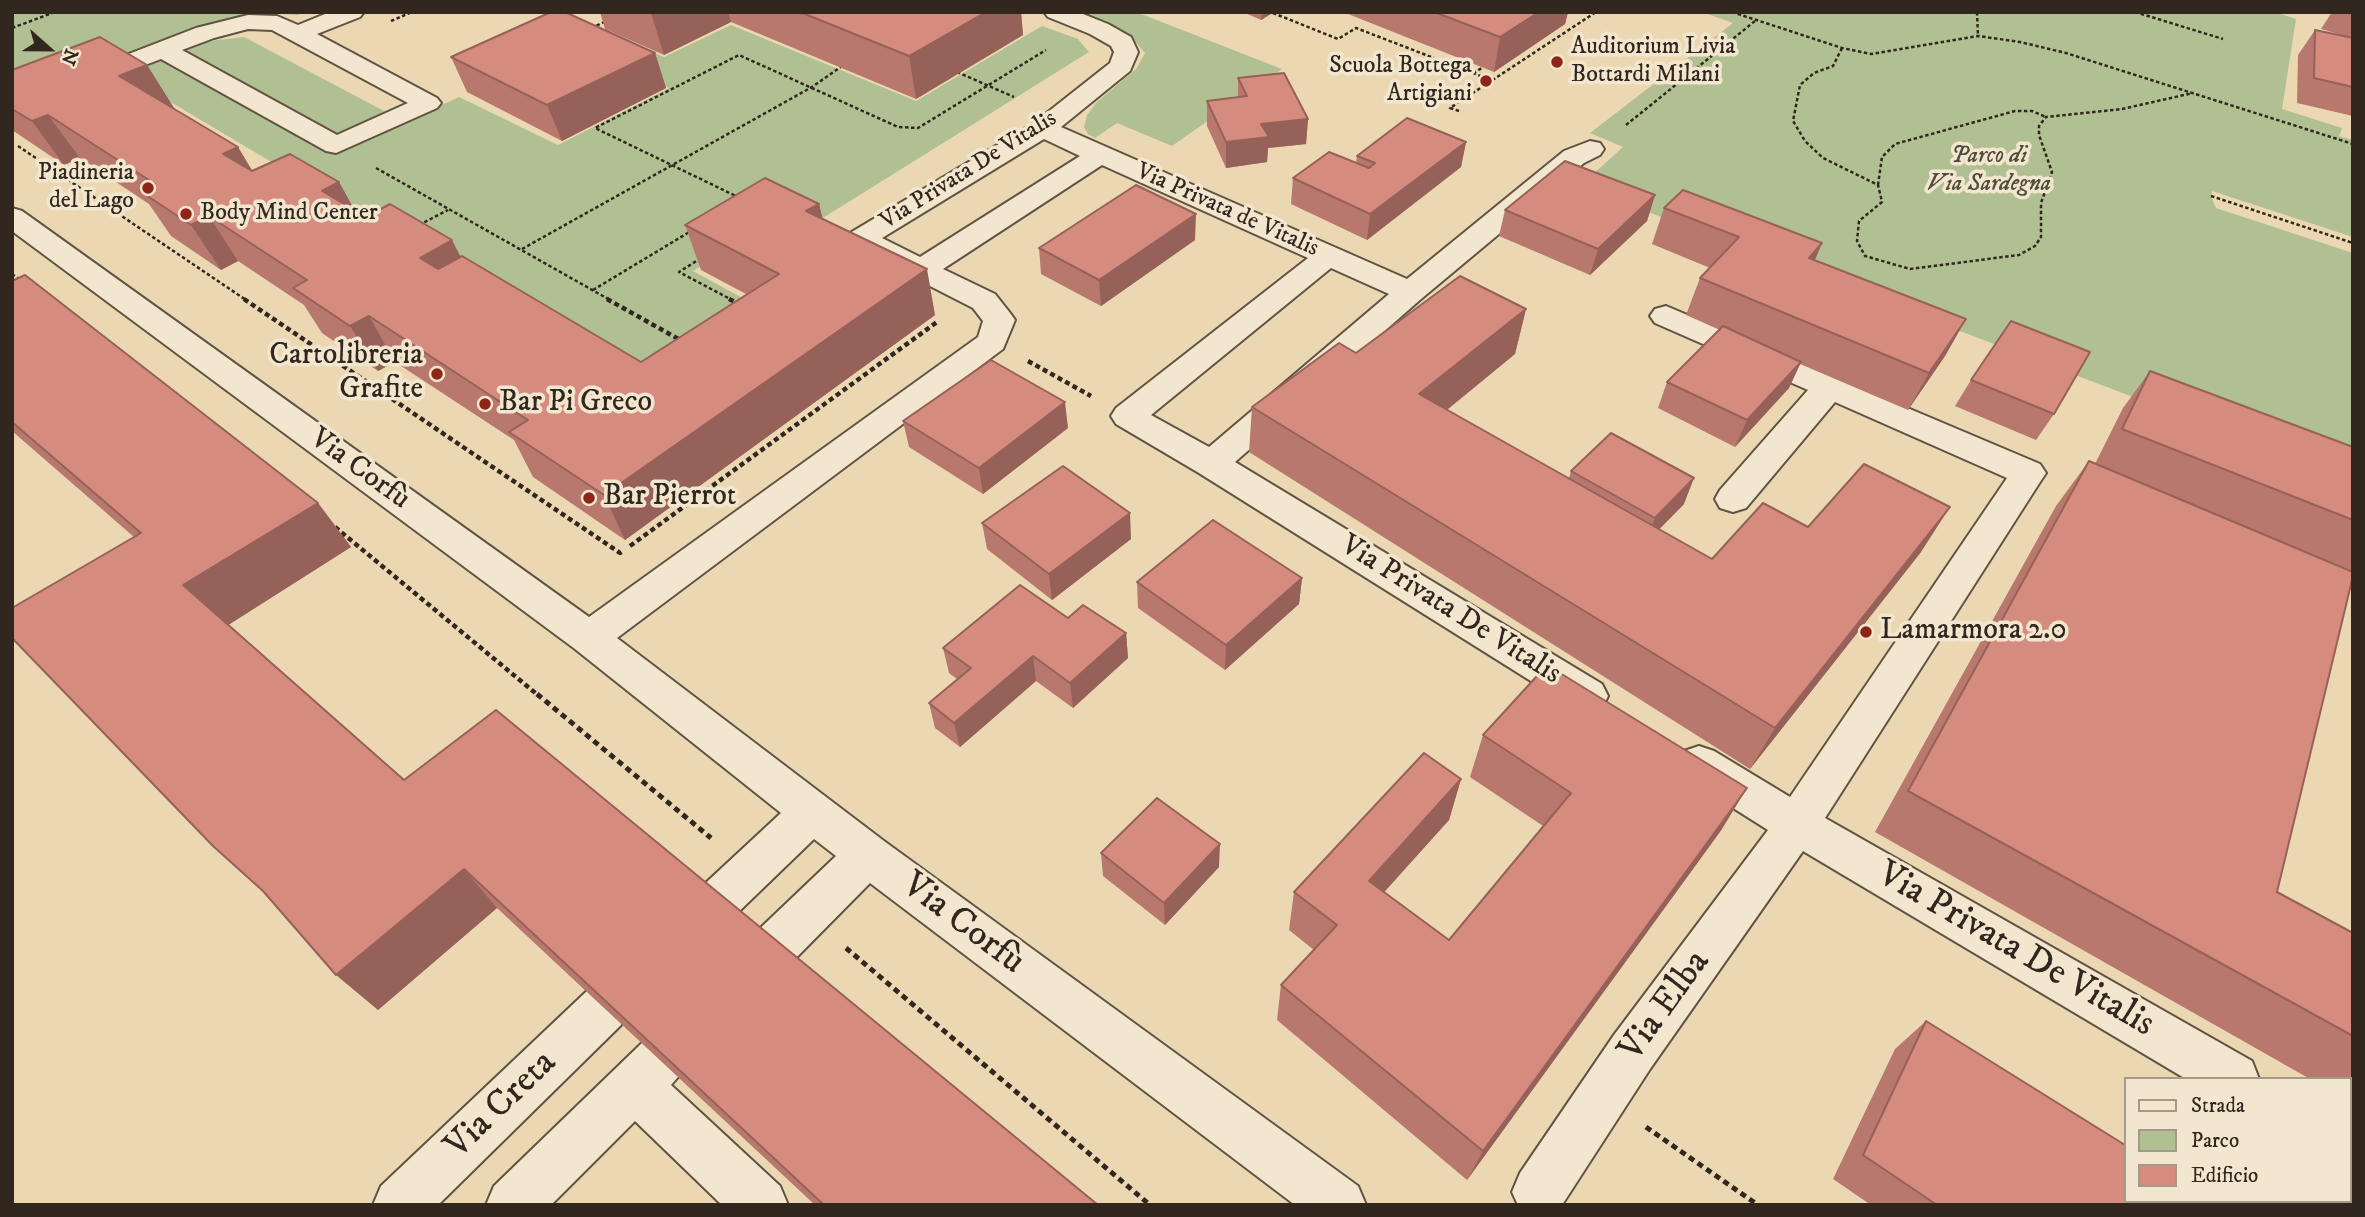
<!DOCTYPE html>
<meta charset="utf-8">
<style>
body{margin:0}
#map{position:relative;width:2365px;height:1217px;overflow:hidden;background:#ebd8b3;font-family:"IM FELL DW Pica",serif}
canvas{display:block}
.frame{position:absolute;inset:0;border:14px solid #31271f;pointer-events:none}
.legend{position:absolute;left:2124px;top:1077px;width:228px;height:126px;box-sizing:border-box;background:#f2e6ce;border:2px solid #a59a88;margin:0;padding:9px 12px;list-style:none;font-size:21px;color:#31271f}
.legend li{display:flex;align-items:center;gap:14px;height:35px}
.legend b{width:35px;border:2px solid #a59a88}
.north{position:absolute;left:14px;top:14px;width:70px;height:70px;-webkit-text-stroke:5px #f2e6ce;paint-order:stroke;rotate:111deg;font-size:19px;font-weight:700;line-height:28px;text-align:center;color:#31271f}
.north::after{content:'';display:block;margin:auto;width:24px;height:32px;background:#31271f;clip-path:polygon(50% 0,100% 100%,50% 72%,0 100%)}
</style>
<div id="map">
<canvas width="2365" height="1217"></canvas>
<div class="frame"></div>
<ul class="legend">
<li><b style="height:9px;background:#f2e6ce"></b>Strada</li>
<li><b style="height:19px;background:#b1c092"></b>Parco</li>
<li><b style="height:19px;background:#d68b7f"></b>Edificio</li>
</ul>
<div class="north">N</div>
</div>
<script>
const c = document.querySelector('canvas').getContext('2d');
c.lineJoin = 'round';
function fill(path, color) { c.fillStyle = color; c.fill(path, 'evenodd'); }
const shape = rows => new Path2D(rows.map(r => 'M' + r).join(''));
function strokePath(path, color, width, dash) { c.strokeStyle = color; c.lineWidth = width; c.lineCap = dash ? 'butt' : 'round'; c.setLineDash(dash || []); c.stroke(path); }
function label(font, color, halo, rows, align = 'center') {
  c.font = font + ' "IM FELL DW Pica",serif'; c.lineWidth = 7; c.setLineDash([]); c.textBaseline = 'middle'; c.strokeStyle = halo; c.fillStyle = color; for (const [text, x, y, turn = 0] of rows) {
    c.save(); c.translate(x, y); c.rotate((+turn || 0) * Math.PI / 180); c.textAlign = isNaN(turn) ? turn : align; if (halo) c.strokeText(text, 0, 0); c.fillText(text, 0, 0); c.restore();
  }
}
const green = shape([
 [12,12,304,12,298,15,266,13,210,23,12,99],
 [1136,12,1282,69,1172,146,1117,123,1095,138,1088,134,1084,127,1087,115,1097,102,1136,69,1145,53,1128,33,1084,13],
 [1702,12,2275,12,2296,19,2282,109,2342,128,2339,136,2353,140,2353,237,2212,191,2211,196,2216,208,2353,253,2353,481,1580,186,1623,147,1590,133,1733,23],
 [731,25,916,101,1042,26,1078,39,1089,52,802,231,777,219,693,271,781,319,665,396,125,75,209,41,244,37,405,122,459,97,558,145,669,88,605,57,631,43,664,57]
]);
const pathFar2 = shape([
 [1732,12,1842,48,1871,54,1978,36,2020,42,2066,53,2353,144],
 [1977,12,1978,36],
 [2135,12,2223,39],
 [1273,13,1338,39,1356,28,1491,80],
 [391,21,412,12],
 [12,28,55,12],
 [591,28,609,20],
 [1842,48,1833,66,1814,73,1800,85,1793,121,1805,141,1823,158,1878,185,1882,202,1859,221,1857,241,1865,256,1910,269,2019,255,2035,246,2041,237,2041,203,2052,172,2039,135,2039,126,2046,117,2122,109,2193,93],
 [957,72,1014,97],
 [1473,73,1482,68],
 [1459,111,1450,108,1596,12],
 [1626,125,1755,21],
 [18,146,246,300],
 [376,168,610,300],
 [1878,185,1882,157,1895,144,2015,111,2032,111,2046,117],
 [2211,196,2353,243],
 [740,198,595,128,739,55,898,127,918,128,1046,50],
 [419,225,448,210],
 [522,249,812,87,845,64],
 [701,258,679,272,732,300],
 [12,274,20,280],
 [593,290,691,231]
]);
const pathFar1 = shape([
 [244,299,620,553,623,551],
 [607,299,682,341],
 [729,299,737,303],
 [1028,361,1091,396],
 [335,527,539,696],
 [630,546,937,322]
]);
const path = shape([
 [537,694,711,838],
 [846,948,1150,1205],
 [1646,1127,1758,1205]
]);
const minor = shape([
 [330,12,364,12,360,17,317,34,437,98,441,103,437,108,336,153,326,151,161,59,12,116,12,99,196,28,248,15,277,16,298,25,330,12],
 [248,29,272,30,408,103,337,135,182,50,214,38,248,29],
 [1044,12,1078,12,1108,24,1131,37,1138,52,1130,71,1061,127,1407,279,1564,151,1590,141,1600,143,1604,149,1600,155,1584,163,1421,299,1235,462,1602,684,1608,696,1602,708,1588,712,1574,708,1199,473,1116,424,1111,416,1116,408,1308,258,1102,165,943,269,995,294,1010,313,1015,320,1003,349,617,638,884,841,1358,1186,1366,1205,1295,1205,870,883,785,969,768,975,751,969,744,953,751,937,836,856,814,839,728,922,712,928,696,922,689,907,696,892,781,813,575,649,12,231,12,208,22,211,589,617,978,337,983,321,973,308,850,245,845,239,850,233,1034,123,1110,63,1114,52,1111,46,1090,34,1048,17,1044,12],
 [1044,139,1080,156,920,257,882,238,1044,139],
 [1331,268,1389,294,1209,447,1151,415,1331,268],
 [1666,306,2040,464,2046,473,2040,482,1825,818,2252,1061,2259,1079,2186,1079,1803,851,1650,1069,1562,1205,1518,1205,1512,1192,1520,1173,1614,1035,1768,830,1684,777,1678,764,1684,751,1699,746,1714,751,1790,797,2007,478,1835,402,1746,508,1733,512,1720,508,1715,499,1720,490,1808,390,1655,323,1650,316,1655,309,1666,306],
 [604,985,621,991,628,1008,621,1025,438,1205,373,1205,381,1186,587,991,604,985],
 [660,1035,678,1043,685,1060,678,1077,671,1085,780,1186,788,1205,722,1205,635,1121,551,1205,486,1205,494,1186,642,1043,660,1035],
 [2349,1120,2353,1122,2353,1174,2349,1172,2349,1120]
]);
const wall = shape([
 [600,12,1021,12,1023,35,916,99,731,22,664,55,605,29],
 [1243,12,1274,12,1261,20],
 [1343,12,1568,12,1565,24,1494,72],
 [2332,12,2353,12,2353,116,2297,103,2298,55,2315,30,2348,37,2321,29],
 [655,53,666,88,562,141,467,92,451,57],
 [147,65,174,108,173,108,238,147,252,171,339,182,354,210,366,217,461,257,641,362,746,294,701,270,685,225,819,204,822,219,935,315,625,540,533,477,514,440,395,362,378,371,322,333,304,305,238,261,221,270,171,236,149,204,80,158,64,165,12,130,12,70],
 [1238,78,1308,119,1306,144,1268,148,1267,162,1226,168,1207,126,1207,101,1238,97],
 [1466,142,1461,167,1367,240,1291,204,1293,178,1356,163,1357,156],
 [1655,195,1647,221,1590,275,1499,236,1505,210],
 [1664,208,1822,243,1815,260,1966,319,1945,356,1908,410,1800,364,1789,388,1735,447,1658,408,1667,382,1720,330,1686,315,1700,278,1710,268,1652,244],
 [1195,240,1101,306,1041,274,1039,248],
 [12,281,318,503,351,547,228,625,404,780,1098,1205,815,1205,497,908,378,1010,263,891,134,537,12,431],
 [1526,309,1515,354,1447,410,1569,478,1571,471,1684,504,1659,529,1712,559,1808,527,1921,552,1750,769,1249,452,1252,407],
 [2150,371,2353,447,2353,571,2285,543,2277,892,2353,933,2353,1103,2349,1101,2349,1079,2310,1079,1875,832,2056,506,2089,461,2095,464,2123,408],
 [1971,380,2054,414,2036,440,1955,406],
 [903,421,1068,428,983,494,909,447],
 [982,523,1131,539,1052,600,987,549],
 [1302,578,1299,604,1225,670,1138,608,1137,582],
 [1068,618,1126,633,1128,658,1073,708,1036,681,960,747,935,728,929,703,957,679,949,673,943,648],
 [1483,735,1722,829,1467,1180,1277,1020,1281,985,1314,950,1289,930,1294,892,1461,779,1449,820,1384,892,1449,940,1543,826,1470,777],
 [1101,853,1219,867,1165,925,1103,876],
 [1926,1021,2155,1205,1871,1205,1833,1179,1895,1049]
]);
const shadedWall = shape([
 [652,12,728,12,731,22,664,55,651,13],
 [986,12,1021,12,1023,35,916,99,909,56],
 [1262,12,1274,12,1261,20],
 [1539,12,1568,12,1565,24,1494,72,1500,37],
 [655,53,666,88,562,141,547,105],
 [147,65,174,108,147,119,119,76],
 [48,115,80,158,64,165,32,121],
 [1308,119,1306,144,1268,148,1267,162,1226,168,1226,142,1261,124],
 [1466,142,1461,167,1367,240,1370,214],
 [238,147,265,192,223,154],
 [339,182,364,227,322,191],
 [1655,195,1647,221,1590,275,1598,249],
 [819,204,830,249,806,211],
 [1196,214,1195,240,1101,306,1099,280],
 [209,216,238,261,221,270,191,225],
 [452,240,475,285,444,303,420,258],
 [1822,243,1806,280,1809,258],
 [927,269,935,315,625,540,604,495],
 [1526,309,1515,354,1411,439,1419,394],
 [369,316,395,362,378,371,350,326],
 [1966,319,1945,356,1908,410,1929,373],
 [1801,362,1789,388,1735,447,1747,420],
 [1065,402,1068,428,983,494,979,468],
 [1694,478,1684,504,1645,544,1655,518],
 [318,503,351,547,222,629,183,585],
 [1950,507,1921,552,1750,769,1775,728],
 [1130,513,1131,539,1052,600,1049,574],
 [1302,578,1299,604,1225,670,1226,645],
 [1126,633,1128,658,1073,708,1070,683],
 [1033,656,1036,681,960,747,954,723],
 [1461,779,1449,820,1360,919,1369,881],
 [1747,788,1722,829,1467,1180,1483,1151],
 [1220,844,1219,867,1165,925,1164,903],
 [464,869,497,908,378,1010,336,975]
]);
const building = shape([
 [551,12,565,12,655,53,547,105,451,57,551,12],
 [800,12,986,12,909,56,800,12],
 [1434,12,1539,12,1500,37,1434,12],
 [2315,30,2353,38,2353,87,2314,78,2315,30],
 [100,37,147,65,119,76,238,147,223,154,252,171,290,154,339,182,322,191,366,217,390,204,452,240,420,258,438,269,462,256,641,362,779,274,685,225,765,178,819,204,806,211,927,269,604,495,509,432,528,420,369,316,350,326,293,288,307,280,209,216,191,225,140,191,155,184,48,115,32,121,12,109,12,70,100,37],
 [1284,73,1308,119,1261,124,1269,137,1226,142,1207,101,1247,96,1238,78,1284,73],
 [1407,118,1466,142,1370,214,1293,178,1329,152,1369,168,1375,163,1357,156,1407,118],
 [1565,161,1655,195,1598,249,1505,210,1565,161],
 [1136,185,1196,214,1099,280,1039,248,1136,185],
 [1683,190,1822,243,1809,258,1966,319,1929,373,1700,278,1739,237,1664,208,1683,190],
 [25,275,318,503,183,585,404,780,496,710,1098,1205,824,1205,464,869,336,975,263,891,213,846,12,638,12,608,141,533,12,422,12,281,25,275],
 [1460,276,1526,309,1419,394,1712,559,1763,503,1808,527,1864,464,1950,507,1775,728,1252,407,1339,343,1356,353,1460,276],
 [2011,321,2090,352,2054,414,1971,380,2011,321],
 [1723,326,1801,362,1747,420,1667,382,1723,326],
 [991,360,1065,402,979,468,903,421,991,360],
 [2150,371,2353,447,2353,520,2122,429,2150,371],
 [1611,433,1694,478,1655,518,1571,471,1611,433],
 [2089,461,2353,572,2353,576,2277,892,2353,933,2353,1036,1908,791,2089,461],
 [1063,466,1130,513,1049,574,982,523,1063,466],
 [1213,520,1302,578,1226,645,1137,582,1213,520],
 [1020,585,1068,618,1083,605,1126,633,1070,683,1033,656,954,723,929,703,971,668,943,648,1020,585],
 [1547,665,1747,788,1483,1151,1281,985,1337,925,1294,892,1424,753,1461,779,1369,881,1449,940,1571,793,1483,735,1547,665],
 [1157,798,1220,844,1164,903,1101,853,1157,798],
 [1926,1021,2125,1145,2125,1201,2156,1201,2155,1205,1937,1205,1863,1155,1926,1021]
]);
const markers = [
 [1557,62,7,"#8f2418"],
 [1486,81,7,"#8f2418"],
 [148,188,7,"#8f2418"],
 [186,214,7,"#8f2418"],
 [437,374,7,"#8f2418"],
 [485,404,7,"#8f2418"],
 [589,498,7,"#8f2418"],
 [1866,632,7,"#8f2418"]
];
const farPoinames = [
 ["Auditorium Livia",1571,48],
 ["Bottardi Milani",1571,76],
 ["Scuola Bottega",1472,67,"right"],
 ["Artigiani",1472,95,"right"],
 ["Piadineria",134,174,"right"],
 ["del Lago",134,202,"right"],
 ["Body Mind Center",200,214]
];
const farParknames = [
 ["Parco di",1989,157],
 ["Via Sardegna",1989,185]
];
const farStreetnames = [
 ["Via Privata De Vitalis",969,171,-32],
 ["Via Privata de Vitalis",1227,211,24]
];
const poiNames = [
 ["Cartolibreria",423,357,"right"],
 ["Grafite",423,391,"right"],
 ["Bar Pi Greco",499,404],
 ["Bar Pierrot",603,498],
 ["Lamarmora 2.0",1880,632]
];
const streetNames = [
 ["Via Corfù",359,470,36],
 ["Via Privata De Vitalis",1450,611,32]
];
const nearStreetnames = [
 ["Via Corfù",962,925,37],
 ["Via Privata De Vitalis",2015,951,30],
 ["Via Elba",1666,1007,-54],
 ["Via Creta",502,1106,-44]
];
fill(green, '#b1c092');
strokePath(minor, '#605344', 4);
strokePath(pathFar2, '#31271f', 2.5, [3.5, 2.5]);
strokePath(pathFar1, '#31271f', 4.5, [5, 3.5]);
strokePath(path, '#31271f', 5, [6, 4.5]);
fill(minor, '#f2e6ce');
fill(wall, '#b8786d');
fill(shadedWall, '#966159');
fill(building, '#d68b7f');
strokePath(building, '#966159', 2);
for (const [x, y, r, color] of markers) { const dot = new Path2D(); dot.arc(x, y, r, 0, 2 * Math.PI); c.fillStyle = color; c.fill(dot); strokePath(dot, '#f2e6ce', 2.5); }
label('24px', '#31271f', '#f2e6ce', farPoinames, 'left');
label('italic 24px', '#514d3c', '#f2e6ce', farParknames);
label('24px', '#31271f', '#f2e6ce', farStreetnames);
label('30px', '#31271f', '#f2e6ce', poiNames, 'left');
label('30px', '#31271f', '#f2e6ce', streetNames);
label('37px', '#31271f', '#f2e6ce', nearStreetnames);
</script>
